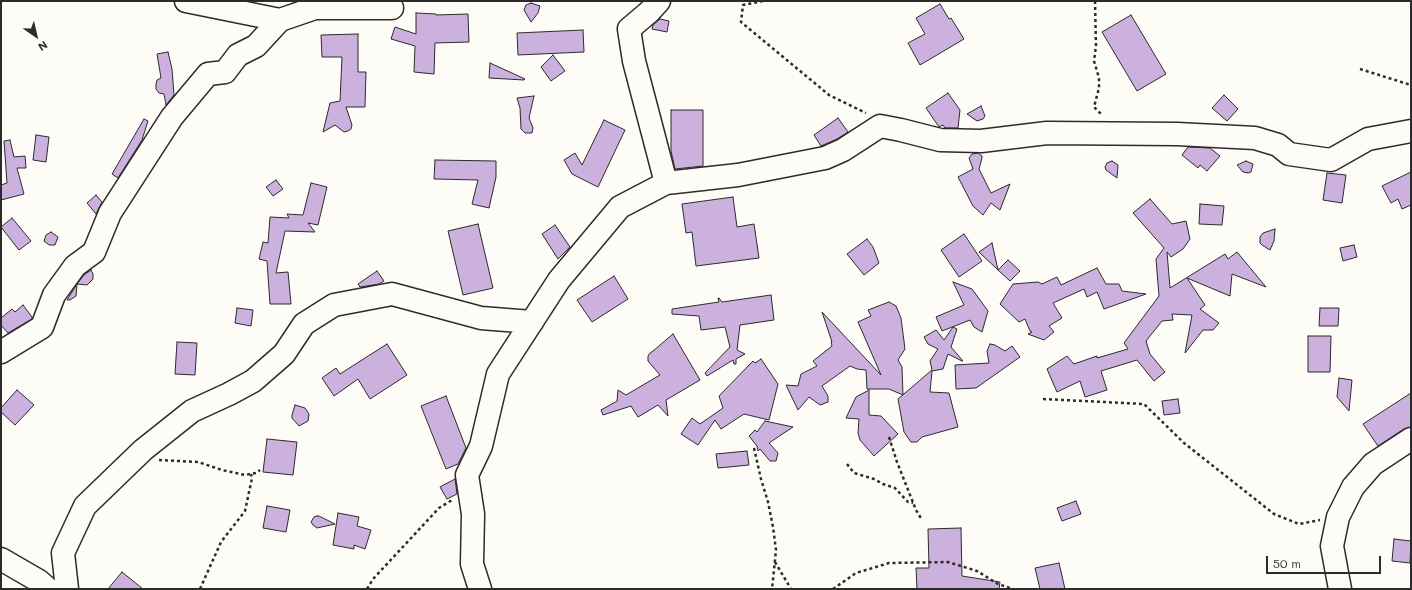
<!DOCTYPE html>
<style>
body{margin:0}
#map{position:relative;width:1412px;height:590px;overflow:hidden;background:#fdfcf7;font-family:Mali,sans-serif}
canvas{display:block}
.frame{position:absolute;inset:0;border:2px solid #2b2b2b;pointer-events:none}
.north{position:absolute;left:16px;top:16px;width:40px;height:40px;-webkit-text-stroke:3px #fdfcf7;paint-order:stroke;rotate:146deg;font-size:11px;font-weight:700;line-height:16px;text-align:center;color:#2b2b2b}
.north::after{content:'';display:block;margin:auto;width:14px;height:18px;background:#2b2b2b;clip-path:polygon(50% 0,100% 100%,50% 72%,0 100%)}
.scale{position:absolute;left:1266px;top:556px;width:115px;height:18px;box-sizing:border-box;border:2px solid #2b2b2b;border-top:0;padding-left:5px;font-size:12px;line-height:14px;white-space:nowrap;color:#2b2b2b;-webkit-text-stroke:3px #fdfcf7;paint-order:stroke}
</style>
<div id="map">
<canvas width="1412" height="590"></canvas>
<div class="frame"></div>
<div class="north">N</div>
<div class="scale">50 m</div>
</div>
<script>
const c = document.querySelector('canvas').getContext('2d');
c.lineJoin = 'round';
function fill(path, color) { c.fillStyle = color; c.fill(path, 'evenodd'); }
const shape = rows => new Path2D(rows.map(r => 'M' + r).join(''));
function strokePath(path, color, width, dash) { c.strokeStyle = color; c.lineWidth = width; c.lineCap = dash ? 'butt' : 'round'; c.setLineDash(dash || []); c.stroke(path); }
const building = shape([
 [531,3,540,6,538,13,531,22,524,10,526,5,531,3],
 [940,4,949,19,951,18,964,39,920,65,908,43,925,34,916,18,940,4],
 [416,13,436,14,436,15,468,14,469,42,435,43,434,74,414,72,415,46,391,39,395,27,416,34,416,13],
 [1131,15,1166,74,1137,91,1102,32,1131,15],
 [660,19,669,21,667,32,652,29,653,25,660,19],
 [583,30,584,52,518,55,517,33,583,30],
 [358,34,358,72,366,72,365,107,346,107,352,125,351,129,348,131,344,132,335,125,323,132,330,103,340,101,342,57,322,57,321,35,358,34],
 [168,52,172,69,174,95,166,105,164,94,159,93,156,89,156,84,157,80,161,78,157,54,168,52],
 [553,55,565,71,551,81,541,67,553,55],
 [490,63,525,79,524,80,489,78,490,63],
 [948,93,960,110,958,128,945,128,943,125,939,127,926,108,948,93],
 [1224,95,1238,109,1227,121,1212,108,1224,95],
 [534,96,529,118,533,128,532,133,525,133,521,129,520,108,517,98,534,96],
 [981,106,985,116,983,119,977,121,967,114,981,106],
 [671,110,703,110,703,166,675,169,671,151,671,110],
 [838,118,848,132,837,139,821,146,814,135,838,118],
 [144,119,148,121,142,140,118,178,112,174,144,119],
 [604,120,625,130,598,187,572,174,564,160,575,153,582,165,604,120],
 [36,135,49,137,46,162,33,160,36,135],
 [10,140,14,157,25,156,26,168,17,168,24,194,1,200,1,185,7,183,4,141,10,140],
 [1188,147,1210,148,1220,156,1207,171,1200,165,1198,168,1182,155,1188,147],
 [978,153,982,156,982,158,979,169,991,193,1010,184,1000,210,991,203,983,215,973,206,958,177,973,169,969,158,972,154,978,153],
 [435,160,496,161,496,177,489,208,472,204,478,180,434,179,435,160],
 [1112,161,1118,165,1117,178,1106,170,1105,167,1107,163,1112,161],
 [1246,161,1253,164,1251,172,1248,173,1243,172,1237,165,1246,161],
 [1411,172,1411,205,1402,209,1398,199,1391,203,1382,186,1411,172],
 [1327,173,1346,175,1342,203,1323,200,1327,173],
 [276,180,283,189,273,196,266,187,276,180],
 [311,183,327,187,318,225,308,223,315,232,285,231,276,273,288,272,291,304,270,304,267,261,259,259,263,242,268,243,270,217,289,218,287,214,303,215,311,183],
 [96,195,102,202,96,214,87,203,96,195],
 [733,197,737,227,754,224,759,258,696,266,692,232,686,233,682,204,733,197],
 [1150,199,1172,224,1186,221,1190,239,1183,249,1171,257,1167,252,1170,288,1225,254,1228,259,1237,252,1266,287,1232,274,1230,296,1187,278,1205,305,1200,309,1219,323,1213,330,1203,330,1185,353,1192,315,1172,314,1173,320,1162,321,1146,341,1150,354,1165,372,1154,381,1137,360,1101,371,1107,390,1085,397,1080,381,1057,392,1047,369,1067,356,1074,364,1097,356,1097,358,1128,349,1124,343,1159,296,1156,259,1164,248,1133,213,1150,199],
 [1200,204,1224,206,1222,225,1199,224,1200,204],
 [12,218,31,241,19,250,1,227,12,218],
 [478,224,493,288,463,295,448,231,478,224],
 [555,225,570,247,558,259,542,234,555,225],
 [1275,229,1274,241,1270,250,1262,245,1260,243,1260,237,1263,233,1275,229],
 [51,232,58,237,55,245,49,245,44,241,46,235,51,232],
 [964,234,982,261,959,277,941,250,964,234],
 [867,239,873,247,879,263,864,275,847,254,867,239],
 [992,243,998,270,979,252,992,243],
 [1354,245,1357,257,1343,261,1340,248,1354,245],
 [1008,260,1020,271,1010,281,998,270,1008,260],
 [1097,268,1106,284,1119,284,1122,291,1146,294,1104,309,1097,292,1087,297,1084,289,1053,303,1062,318,1049,326,1054,332,1044,340,1028,334,1032,332,1030,331,1025,319,1019,322,1000,304,1013,284,1038,282,1042,284,1057,277,1061,285,1097,268],
 [91,270,93,274,93,279,87,285,77,284,84,275,91,270],
 [377,271,384,281,379,284,360,287,358,284,377,271],
 [614,276,628,299,592,322,577,300,614,276],
 [953,282,972,289,988,311,982,332,974,327,970,320,942,331,936,317,964,305,953,282],
 [77,284,76,296,70,300,67,300,77,284],
 [771,295,774,320,740,325,737,350,745,354,736,359,736,364,734,364,733,360,707,376,705,373,730,347,725,327,701,330,699,316,672,314,672,309,719,302,718,298,719,298,722,302,771,295],
 [889,302,896,306,901,318,905,349,898,360,902,367,903,395,889,389,867,389,866,370,857,369,850,366,822,386,828,396,828,402,820,405,809,397,798,410,786,385,798,386,801,374,817,366,813,361,832,346,831,342,832,342,822,312,881,375,858,322,871,316,868,310,889,302],
 [23,305,32,317,32,319,8,333,1,325,1,318,12,309,15,312,23,305],
 [237,308,253,310,251,326,235,323,237,308],
 [1320,308,1339,308,1338,326,1319,326,1320,308],
 [953,327,957,329,951,347,963,361,962,361,948,354,943,369,932,371,930,392,949,393,958,427,922,437,917,442,911,442,904,432,898,399,932,370,930,361,938,349,928,344,924,337,936,330,944,340,953,327],
 [673,334,700,380,666,400,668,416,658,405,638,417,631,406,603,415,601,410,617,401,618,390,626,395,660,375,648,361,648,356,650,353,653,351,673,334],
 [1308,336,1331,336,1330,372,1308,372,1308,336],
 [177,342,197,343,195,375,175,374,177,342],
 [387,344,407,375,370,399,358,379,334,396,322,378,336,368,340,374,387,344],
 [990,344,995,345,1005,351,1012,346,1020,357,976,388,956,389,955,365,989,363,987,351,990,344],
 [761,359,778,384,769,420,744,414,721,429,715,420,698,445,681,434,692,418,700,424,723,408,719,396,753,361,755,363,761,359],
 [1339,378,1352,380,1349,411,1337,397,1339,378],
 [17,390,34,405,15,425,1,412,1,408,17,390],
 [869,390,869,415,881,416,898,434,874,456,860,440,858,433,859,419,846,418,856,397,869,390],
 [1411,393,1411,427,1404,429,1378,446,1363,424,1411,393],
 [446,396,466,448,458,464,446,469,421,406,446,396],
 [1178,399,1180,413,1164,415,1162,401,1178,399],
 [295,405,305,408,309,414,308,421,299,426,292,418,292,415,295,405],
 [765,421,793,427,769,443,778,453,776,461,770,461,760,449,758,451,757,446,749,436,755,430,757,432,765,421],
 [267,439,297,442,293,475,263,472,267,439],
 [747,451,749,465,718,468,716,454,747,451],
 [455,479,457,494,447,499,440,487,455,479],
 [1076,501,1081,514,1062,521,1057,508,1076,501],
 [267,506,290,510,286,532,263,528,267,506],
 [338,513,359,517,357,526,371,530,365,549,354,545,354,549,333,545,338,513],
 [317,516,319,516,335,524,317,528,313,525,311,522,314,517,317,516],
 [961,528,962,576,1000,582,999,589,917,589,916,568,929,568,928,529,961,528],
 [1394,539,1411,541,1410,563,1392,561,1394,539],
 [1059,563,1065,589,1040,589,1035,568,1059,563],
 [122,572,143,589,108,589,122,572]
]);
const path = shape([
 [763,1,743,5,741,22,829,95,866,113],
 [1095,1,1096,46,1094,61,1099,78,1099,88,1094,107,1102,115],
 [1360,69,1411,85],
 [1043,399,1144,404,1184,443,1274,514,1299,524,1320,520],
 [889,437,897,462,916,510,922,520],
 [754,448,761,479,768,502,773,527,776,550,772,589],
 [159,460,198,462,222,470,245,475,256,473,260,470],
 [847,464,854,473,874,479,883,484,895,488,908,502,913,503],
 [775,562,791,589],
 [200,589,221,542,245,511,252,478,251,474],
 [367,589,373,579,426,522,439,508,452,500],
 [833,589,856,573,889,563,948,562,977,571,998,584,1013,589]
]);
const minor = shape([
 [186,1,280,20],
 [659,1,649,12,629,29,634,61,666,183],
 [1,352,42,327,54,295,75,266,94,252,110,213,172,117,208,74,225,72,238,55,256,46,280,20,315,8,392,8],
 [1,559,39,581,48,589],
 [67,589,63,553,85,506,143,450,192,411,229,394,253,381,284,354,304,324,334,305,392,294,481,318,532,322],
 [480,589,472,564,473,514,467,475,481,446,498,374,559,280,620,207,666,183,738,175,825,158,843,150,880,126,901,130,940,140,981,141,1047,133,1177,134,1255,138,1278,145,1289,154,1331,160,1368,139,1411,131],
 [1340,589,1332,546,1338,517,1353,487,1373,464,1411,439]
]);
fill(building, '#ccb0de');
strokePath(building, '#2b2b2b', 1);
strokePath(minor, '#2b2b2b', 25);
strokePath(path, '#2b2b2b', 2.5, [3, 3]);
strokePath(minor, '#fdfcf7', 22);
</script>
